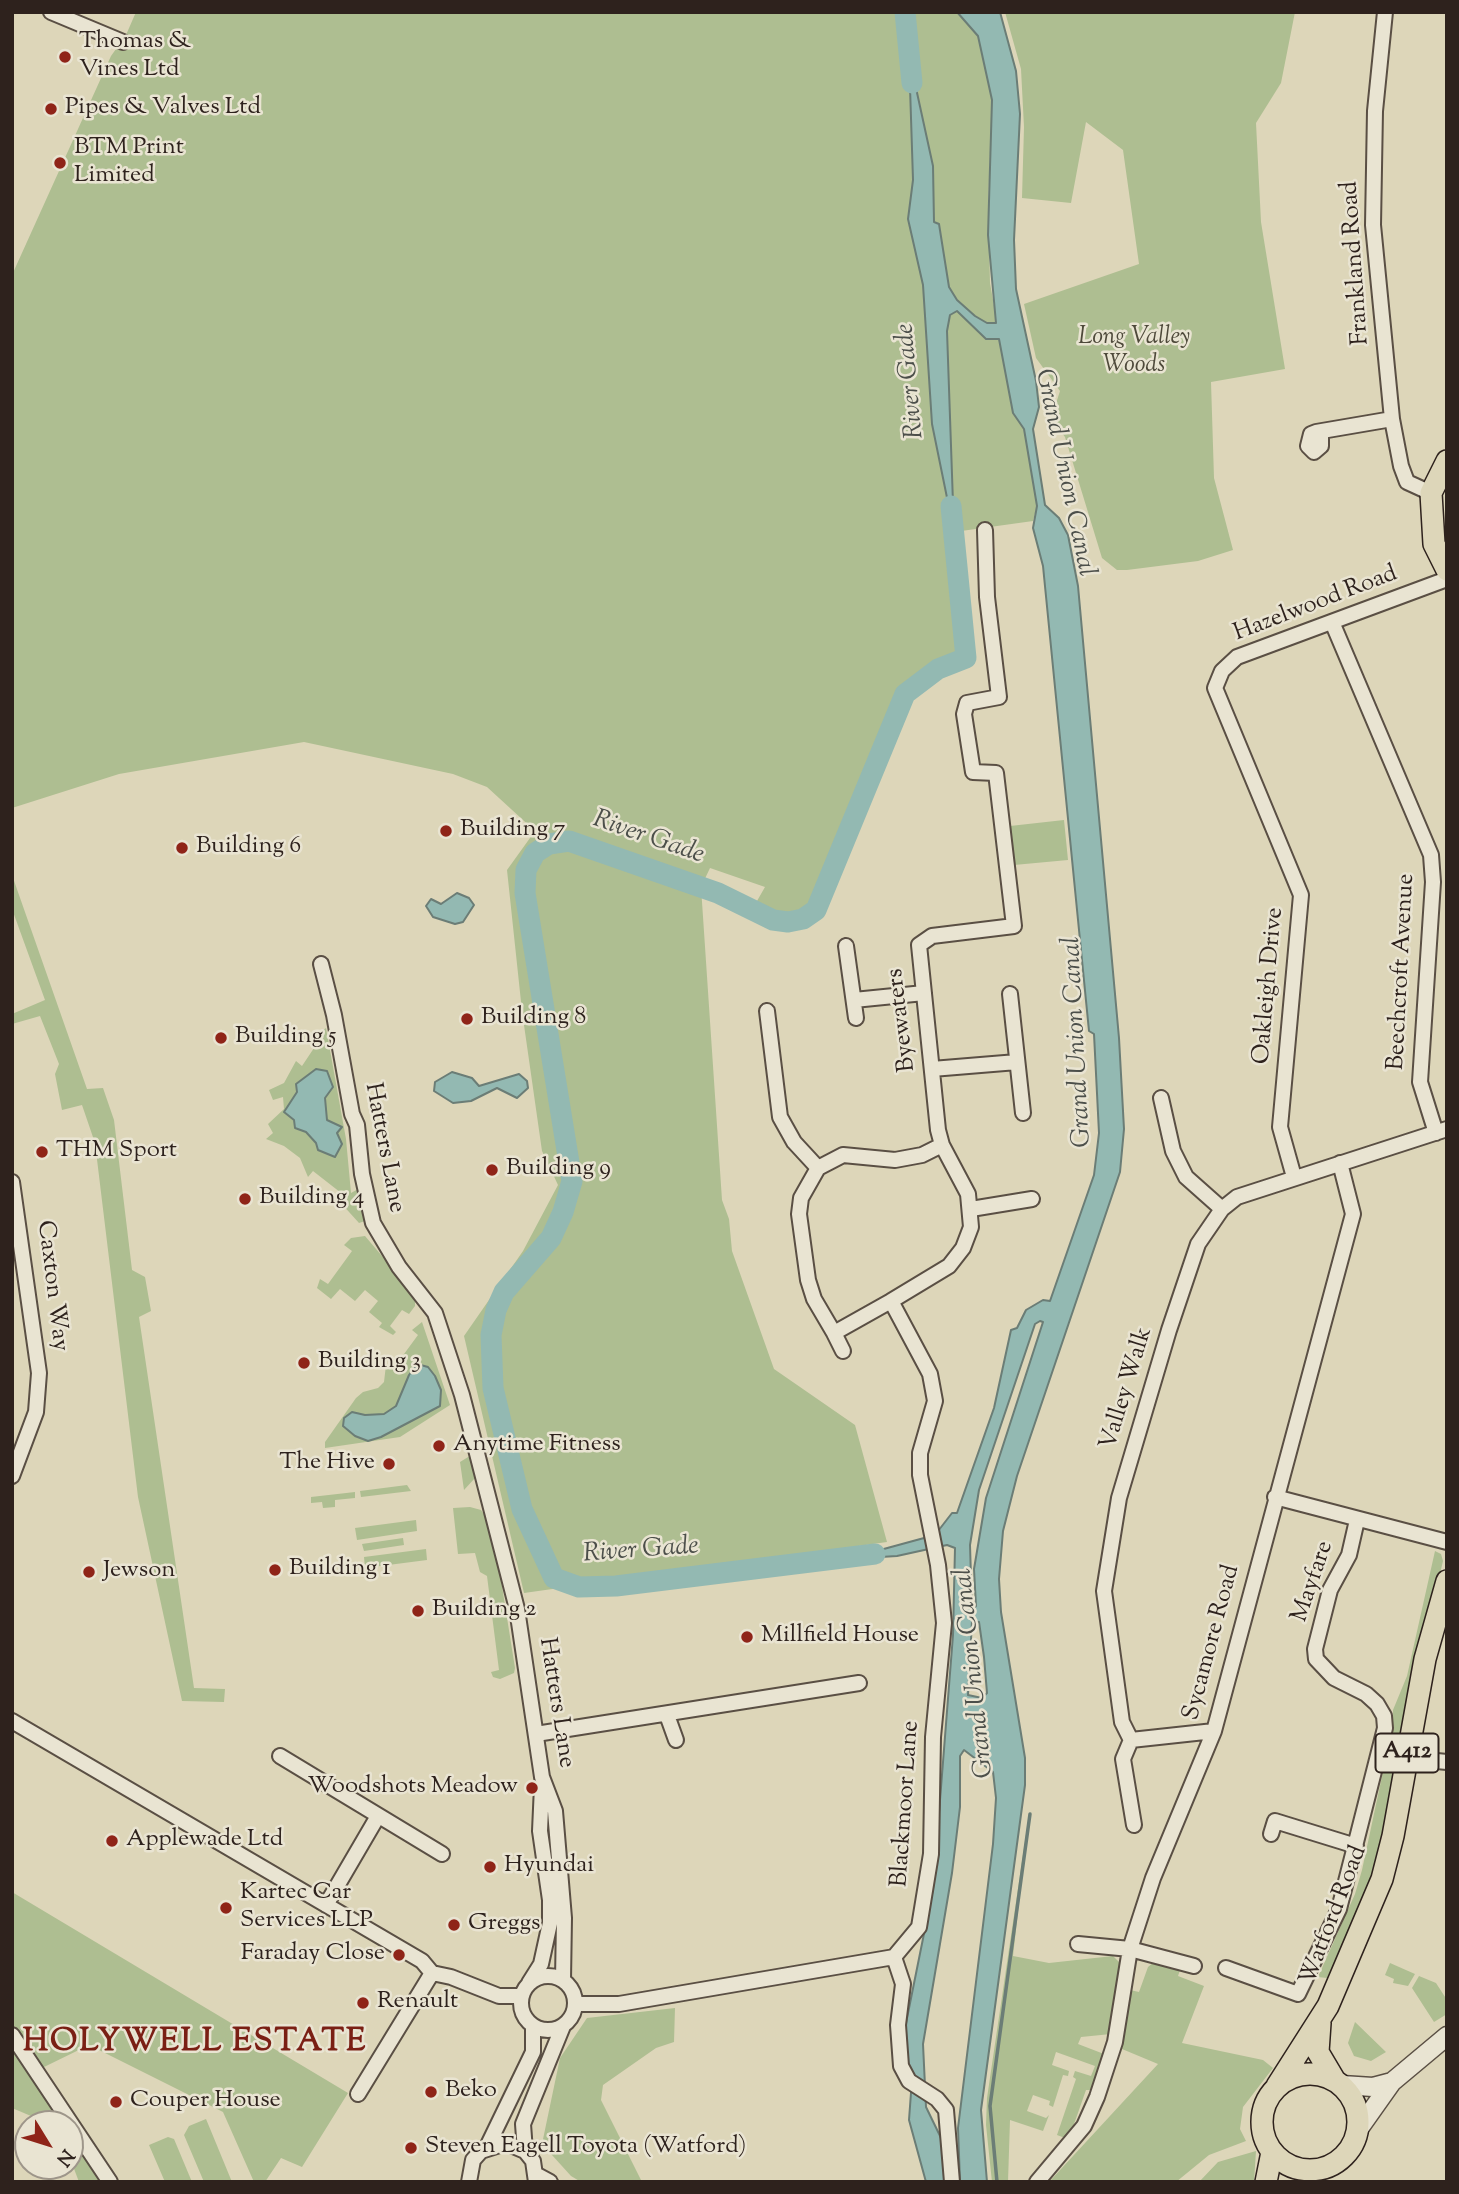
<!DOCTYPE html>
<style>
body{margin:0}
#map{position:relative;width:1459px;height:2194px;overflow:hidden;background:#ddd6b9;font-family:"Sorts Mill Goudy",serif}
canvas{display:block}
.frame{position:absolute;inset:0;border:14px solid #2e221d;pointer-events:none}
.north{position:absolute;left:14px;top:2110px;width:70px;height:70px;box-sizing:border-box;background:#e9e4d2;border:2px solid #9e968a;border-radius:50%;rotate:128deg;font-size:19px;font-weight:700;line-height:28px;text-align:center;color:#2e221d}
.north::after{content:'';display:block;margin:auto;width:24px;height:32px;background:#8f2418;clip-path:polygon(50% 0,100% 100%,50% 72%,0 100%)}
</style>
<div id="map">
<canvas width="1459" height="2194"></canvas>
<div class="frame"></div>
<div class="north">N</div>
</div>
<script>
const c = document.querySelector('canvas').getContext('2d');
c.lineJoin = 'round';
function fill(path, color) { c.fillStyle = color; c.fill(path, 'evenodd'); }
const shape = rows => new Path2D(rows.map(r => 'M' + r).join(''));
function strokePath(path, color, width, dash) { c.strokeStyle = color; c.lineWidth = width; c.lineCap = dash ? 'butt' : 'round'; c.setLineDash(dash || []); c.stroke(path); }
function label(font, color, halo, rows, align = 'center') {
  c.font = font + ' "Sorts Mill Goudy",serif'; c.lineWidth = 5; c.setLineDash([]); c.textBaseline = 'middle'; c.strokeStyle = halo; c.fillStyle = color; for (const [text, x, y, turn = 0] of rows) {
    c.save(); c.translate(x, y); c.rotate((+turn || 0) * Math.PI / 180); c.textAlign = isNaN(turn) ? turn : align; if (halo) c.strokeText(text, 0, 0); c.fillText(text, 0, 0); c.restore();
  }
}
const green = shape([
 [136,12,957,12,978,36,992,100,988,206,990,283,1013,413,1024,429,1037,506,1033,521,954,532,966,658,938,669,905,694,816,910,803,919,788,922,773,920,753,908,765,887,710,868,701,887,722,1200,729,1219,732,1251,774,1369,855,1425,887,1542,524,1593,464,1336,523,1251,558,1185,542,1151,522,1011,507,870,535,831,487,787,453,774,304,742,119,774,12,808,12,275,111,56,126,35],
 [1005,12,1295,12,1281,83,1256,123,1261,222,1285,369,1211,382,1214,478,1233,550,1198,561,1127,570,1117,570,1102,558,1065,437,1051,419,1060,391,1036,358,1024,304,1139,264,1123,150,1086,122,1071,203,1022,198,1024,127,1021,69],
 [1064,820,1068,860,1014,865,1010,826],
 [12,875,87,1089,103,1088,114,1120,132,1270,145,1277,151,1311,139,1317,194,1688,225,1689,224,1702,182,1701,138,1497,95,1143,82,1105,62,1110,55,1074,59,1064,40,1016,12,1024,12,1014,45,1000,12,909],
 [326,1028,346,1139,351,1193,360,1188,365,1215,365,1221,359,1223,340,1202,345,1196,313,1171,308,1177,300,1158,284,1146,266,1139,273,1133,268,1124,284,1109,283,1097,273,1100,269,1090,284,1083,296,1061,302,1066,320,1039,317,1035],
 [365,1236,415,1295,415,1306,409,1314,402,1310,390,1326,396,1332,393,1335,379,1327,382,1323,369,1312,378,1301,365,1290,355,1301,340,1289,331,1299,317,1288,320,1279,328,1284,352,1251,344,1245,351,1238],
 [422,1322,450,1405,400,1437,325,1448,325,1442,356,1398,363,1392,378,1388,384,1382,386,1365,393,1369,418,1335,412,1330],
 [473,1454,475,1478,464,1490,460,1462],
 [407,1485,411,1491,361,1497,360,1491],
 [355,1492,355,1498,335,1500,335,1507,323,1508,322,1502,311,1503,311,1497],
 [470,1507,481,1510,488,1520,501,1580,515,1668,514,1673,500,1679,493,1677,491,1672,499,1670,487,1576,480,1572,475,1553,458,1554,453,1508],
 [416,1520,417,1531,357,1540,355,1528],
 [403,1538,404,1545,364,1551,362,1544],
 [426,1549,427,1560,365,1568,364,1557],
 [1435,1551,1441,1554,1443,1561,1418,1667,1387,1820,1367,1895,1352,1932,1327,1978,1318,1977,1355,1894,1362,1870,1393,1725,1393,1710,1407,1676],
 [1029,1814,1013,1956,1049,1963,1113,1956,1121,1964,1111,2034,1081,2037,1078,2044,1104,2054,1095,2090,1086,2090,1073,2127,1076,2135,1065,2138,1057,2135,1076,2079,1073,2077,1075,2071,1091,2076,1095,2066,1056,2052,1052,2065,1069,2071,1068,2076,1063,2075,1053,2107,1049,2105,1050,2101,1033,2095,1027,2111,1046,2118,1049,2115,1043,2131,1010,2120,1008,2182,992,2182,986,2125,987,2098],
 [12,1892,348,2093,302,2167,281,2158,265,2182,254,2182,223,2112,89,2045,42,2068,92,2141,85,2158,103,2182,79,2182,70,2158,70,2124,50,2124,12,2108],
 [1154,1962,1180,1970,1178,1976,1204,1986,1182,2043,1263,2060,1273,2068,1243,2107,1240,2129,1246,2141,1209,2155,1176,2182,1049,2182,1158,2064,1122,2049,1130,1990,1139,1992,1148,1967],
 [1390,1963,1415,1974,1408,1986,1393,1983,1394,1979,1385,1975],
 [1419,1976,1436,1983,1447,2000,1447,2014,1434,2022,1412,1988],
 [675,2008,674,2042,656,2048,603,2085,601,2100,642,2182,581,2182,571,2176,542,2144,560,2058,587,2018],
 [1355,2022,1386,2052,1371,2061,1354,2056,1348,2043],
 [206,2119,211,2131,232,2182,204,2182,184,2135,189,2126],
 [168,2137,174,2139,192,2182,165,2182,149,2145],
 [1256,2151,1254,2182,1199,2182,1218,2162]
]);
const water = shape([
 [957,12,1000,12,1016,71,1020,114,1014,240,1016,289,1036,381,1039,407,1033,429,1045,505,1059,518,1068,535,1078,586,1119,1038,1124,1129,1120,1172,1017,1476,1003,1531,999,1579,1001,1612,1025,1758,1025,1785,981,2110,987,2182,960,2182,958,2128,993,1844,996,1798,993,1772,964,1750,960,1756,960,1807,952,1873,923,2044,926,2107,942,2140,948,2182,926,2182,909,2120,912,2079,908,2072,904,2033,933,1889,953,1635,955,1548,947,1545,897,1556,847,1559,935,1535,952,1513,957,1513,994,1408,1011,1330,1017,1328,1026,1310,1043,1300,1050,1301,1094,1175,1099,1133,1094,1034,1089,1031,1043,566,1033,528,1037,506,1024,429,1013,413,999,339,986,339,957,311,950,315,947,331,954,532,932,424,923,285,908,219,913,180,909,56,933,166,934,222,939,224,949,287,957,300,975,316,987,323,996,323,988,235,992,100,978,36,957,12],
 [1040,1321,1043,1322,986,1498,974,1569,976,1606,972,1610,970,1545,979,1490,1035,1324,1040,1321],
 [972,1621,979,1622,984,1657,987,1693,982,1698,968,1695,972,1621],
 [457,893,469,898,474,905,463,922,455,924,433,917,426,906,431,899,441,904,457,893],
 [316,1069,327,1071,333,1087,325,1098,327,1120,342,1127,337,1133,342,1144,335,1157,318,1150,316,1143,306,1132,295,1128,294,1120,284,1112,297,1092,296,1084,316,1069],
 [452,1072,472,1078,479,1086,519,1074,527,1081,528,1088,517,1098,497,1088,471,1101,453,1103,434,1091,435,1082,452,1072],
 [417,1364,428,1367,435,1376,441,1390,440,1406,381,1437,368,1441,355,1436,343,1426,344,1418,352,1412,365,1415,384,1414,396,1406,409,1375,417,1364]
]);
const stream = shape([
 [997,2182,990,2106,1030,1814]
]);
const river = shape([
 [905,12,912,83],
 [875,1554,616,1586,579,1587,554,1578,522,1509,493,1388,491,1335,496,1310,504,1292,551,1238,563,1212,572,1181,525,893,526,870,535,853,549,844,569,841,718,893,773,920,788,922,803,919,816,910,905,694,938,669,966,658,951,506]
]);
const minor = shape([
 [51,12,123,42],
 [1385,12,1375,111,1373,225,1392,419,1401,466,1407,482,1431,493],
 [1321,432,1321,446,1314,452,1308,446,1311,434,1316,432,1392,419],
 [1332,622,1431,855,1433,882,1420,1082,1436,1133],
 [846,946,856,1018],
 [321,964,334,1015,352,1114,357,1125,362,1174,373,1223,399,1267,435,1313,462,1395,517,1609,542,1777,555,1811,564,1918,563,1980],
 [1010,994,1023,1113],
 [854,1000,924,993],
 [767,1011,780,1117,794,1142,818,1168],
 [932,1069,1017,1062],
 [1161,1098,1173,1151,1186,1177,1222,1209],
 [1294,1177,1280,1127,1301,895,1215,688,1222,671,1237,657,1447,579],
 [12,1182,39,1373,36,1412,12,1476],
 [971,1209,1032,1199],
 [891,1301,834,1333,814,1299,808,1280,799,1214,801,1198,818,1168,843,1155,895,1160,922,1155,942,1145],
 [834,1333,843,1351],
 [1275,1497,1447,1542],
 [667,1715,676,1740],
 [12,1721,422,1961,432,1973,451,1977,499,1996,521,1996],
 [536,1734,859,1683],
 [1131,1740,1214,1731],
 [280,1756,442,1854],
 [1406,1758,1447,1762],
 [1134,1825,1123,1759,1131,1740,1122,1722,1104,1591,1119,1498,1169,1330,1198,1244,1222,1209,1237,1197,1447,1129],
 [1271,1834,1275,1821,1356,1846],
 [326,1905,378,1816],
 [1078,1944,1130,1949,1194,1966],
 [894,1957,903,1984,898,2025,901,2066,909,2081,937,2099,946,2110,952,2182],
 [1226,1968,1298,1994,1339,1909,1385,1728,1384,1716,1377,1704,1366,1694,1334,1678,1316,1659,1315,1649,1330,1590,1349,1555,1357,1520],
 '521 2003a27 27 0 1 1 54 0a27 27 0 1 1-54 0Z',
 [529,1983,541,1964,550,1923,550,1900,540,1831,542,1786],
 [576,2004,619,2004,894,1957,919,1927,931,1854,933,1737,944,1623,938,1565,920,1475,920,1453,935,1401,930,1374,891,1301,949,1266,963,1248,971,1227,968,1194,942,1145,938,1130,919,945,932,936,1014,926,996,773,973,772,964,714,967,703,999,697,987,597,985,530],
 [12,2035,110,2182],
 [358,2094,432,1973],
 [487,2147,533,2052,533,2026],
 [525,2151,523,2124,563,2026],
 [537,2175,550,2182],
 [469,2182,473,2160,481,2151,506,2143,525,2151,533,2161,536,2182],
 [1037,2182,1084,2126,1097,2097,1115,2042,1130,1949,1153,1878,1214,1731,1353,1214,1340,1163]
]);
const tertiary = shape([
 [1342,2085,1373,2087,1392,2082,1447,2036],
 [1358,2130,1392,2082]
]);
const primary = shape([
 [1447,461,1431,493,1434,544,1447,570],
 [1320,2023,1318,2052,1334,2079],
 '1262 2122a48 48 0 1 1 96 0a48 48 0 1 1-96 0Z',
 [1277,2086,1328,2006,1382,1879,1393,1836,1425,1659,1447,1581],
 [1266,2182,1272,2152]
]);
const markers = [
 [65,57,7,"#8f2418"],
 [51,109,7,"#8f2418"],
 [60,163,7,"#8f2418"],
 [446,831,7,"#8f2418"],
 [182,848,7,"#8f2418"],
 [467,1019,7,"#8f2418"],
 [221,1038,7,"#8f2418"],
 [42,1152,7,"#8f2418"],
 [492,1170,7,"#8f2418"],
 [245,1199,7,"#8f2418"],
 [304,1363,7,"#8f2418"],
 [439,1446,7,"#8f2418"],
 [389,1464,7,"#8f2418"],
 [275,1570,7,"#8f2418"],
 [89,1572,7,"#8f2418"],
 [418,1611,7,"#8f2418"],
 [747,1637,7,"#8f2418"],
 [532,1788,7,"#8f2418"],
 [112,1841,7,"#8f2418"],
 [490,1867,7,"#8f2418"],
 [226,1908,7,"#8f2418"],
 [454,1925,7,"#8f2418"],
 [399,1955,7,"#8f2418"],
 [363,2003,7,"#8f2418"],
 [431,2092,7,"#8f2418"],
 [116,2102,7,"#8f2418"],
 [411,2148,7,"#8f2418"]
];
const shields = [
 [1407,1753,63]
];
const shieldNames = [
 ["A412",1407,1753]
];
const poiNames = [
 ["Thomas &",79,43],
 ["Vines Ltd",79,71],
 ["Pipes & Valves Ltd",65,109],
 ["BTM Print",74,149],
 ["Limited",74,177],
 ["Building 7",460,831],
 ["Building 6",196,848],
 ["Building 8",481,1019],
 ["Building 5",235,1038],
 ["THM Sport",56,1152],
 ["Building 9",506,1170],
 ["Building 4",259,1199],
 ["Building 3",318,1363],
 ["Anytime Fitness",453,1446],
 ["The Hive",375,1464,"right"],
 ["Building 1",289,1570],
 ["Jewson",103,1572],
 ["Building 2",432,1611],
 ["Millfield House",761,1637],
 ["Woodshots Meadow",518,1788,"right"],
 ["Applewade Ltd",126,1841],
 ["Hyundai",504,1867],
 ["Kartec Car",240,1894],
 ["Services LLP",240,1922],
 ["Greggs",468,1925],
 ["Faraday Close",385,1955,"right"],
 ["Renault",377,2003],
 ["Beko",445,2092],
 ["Couper House",130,2102],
 ["Steven Eagell Toyota (Watford)",425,2148]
];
const streetNames = [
 ["Frankland Road",1357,263,-94],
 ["Hazelwood Road",1316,605,-21],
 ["Beechcroft Avenue",1403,972,-87],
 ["Oakleigh Drive",1270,986,-85],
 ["Byewaters",903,1020,-97],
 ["Hatters Lane",383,1148,79],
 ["Caxton Way",51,1286,83],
 ["Valley Walk",1128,1389,-73],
 ["Mayfare",1314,1582,-71],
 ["Sycamore Road",1213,1643,-75],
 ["Hatters Lane",555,1703,81],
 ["Blackmoor Lane",907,1804,-86],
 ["Watford Road",1335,1916,-69]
];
const parkNames = [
 ["Long Valley",1134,339],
 ["Woods",1134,367]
];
const waterNames = [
 ["River Gade",912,381,-95],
 ["Grand Union Canal",1063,473,78],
 ["River Gade",648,839,19],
 ["Grand Union Canal",1079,1042,-93],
 ["River Gade",641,1552,-4],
 ["Grand Union Canal",976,1673,-96]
];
const districtNames = [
 ["HOLYWELL ESTATE",195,2045]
];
fill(green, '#aebe91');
fill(water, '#93b9b2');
strokePath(water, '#6b7d76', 2);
strokePath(stream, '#6b7d76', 3.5);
strokePath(river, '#93b9b2', 21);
strokePath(minor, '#5a4f44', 18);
strokePath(tertiary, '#5a4f44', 21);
strokePath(primary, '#2e221d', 24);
strokePath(minor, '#e9e4d2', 14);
strokePath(tertiary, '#e9e4d2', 18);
strokePath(primary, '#ddd6b9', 21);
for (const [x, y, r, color] of markers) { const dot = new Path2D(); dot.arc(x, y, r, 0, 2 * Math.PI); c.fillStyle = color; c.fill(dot); strokePath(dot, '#e9e4d2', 2.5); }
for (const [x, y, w] of shields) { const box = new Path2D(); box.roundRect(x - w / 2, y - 19.5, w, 39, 5); c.fillStyle = '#e9e4d2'; c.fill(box); strokePath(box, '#2e221d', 2); }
label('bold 23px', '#2e221d', null, shieldNames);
label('24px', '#2e221d', '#e9e4d2', poiNames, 'left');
label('24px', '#2e221d', '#e9e4d2', streetNames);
label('italic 24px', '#4e493a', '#e9e4d2', parkNames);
label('italic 26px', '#4c4f4a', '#e9e4d2', waterNames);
c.letterSpacing = '2px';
label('bold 32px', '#7a1f14', '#e9e4d2', districtNames);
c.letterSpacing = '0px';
</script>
